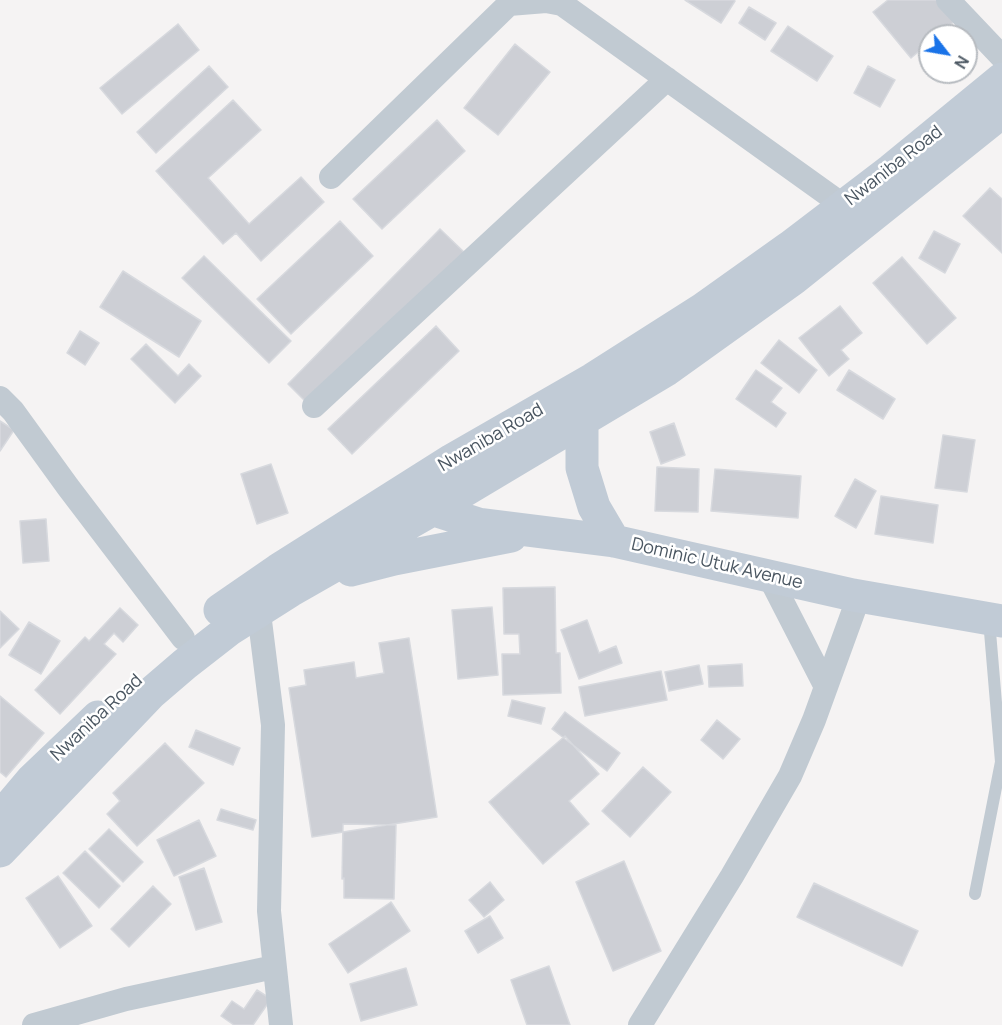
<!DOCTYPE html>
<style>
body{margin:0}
#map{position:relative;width:1002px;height:1025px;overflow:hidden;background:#f5f3f3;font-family:Manrope,sans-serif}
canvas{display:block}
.north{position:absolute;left:918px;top:24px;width:60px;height:60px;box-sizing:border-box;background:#fff;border:2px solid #b7bbc0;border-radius:50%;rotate:121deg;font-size:16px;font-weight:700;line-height:24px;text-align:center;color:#4a5661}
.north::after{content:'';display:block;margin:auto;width:21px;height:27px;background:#1a73e8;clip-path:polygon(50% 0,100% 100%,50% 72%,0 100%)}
</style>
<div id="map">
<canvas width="1002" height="1025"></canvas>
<div class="north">N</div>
</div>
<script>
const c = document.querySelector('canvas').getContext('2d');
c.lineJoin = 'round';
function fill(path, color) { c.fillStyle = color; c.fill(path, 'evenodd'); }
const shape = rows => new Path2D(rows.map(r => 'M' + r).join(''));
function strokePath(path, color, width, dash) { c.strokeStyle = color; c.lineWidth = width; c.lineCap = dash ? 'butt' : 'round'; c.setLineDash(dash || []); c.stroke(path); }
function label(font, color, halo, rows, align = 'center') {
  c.font = font + ' Manrope,sans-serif'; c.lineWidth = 5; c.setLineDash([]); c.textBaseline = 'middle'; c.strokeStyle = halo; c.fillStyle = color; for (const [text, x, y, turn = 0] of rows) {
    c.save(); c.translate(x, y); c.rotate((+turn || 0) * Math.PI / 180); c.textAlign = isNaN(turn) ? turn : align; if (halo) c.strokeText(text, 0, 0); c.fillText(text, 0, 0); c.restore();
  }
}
const building = shape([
 [685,0,734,0,735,1,721,23,685,0],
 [888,0,938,0,955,21,937,36,930,36,930,42,911,58,873,12,888,0],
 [749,7,776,23,765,40,739,23,749,7],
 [178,24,199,50,122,114,100,88,178,24],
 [788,26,833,56,817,81,771,51,788,26],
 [515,44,550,72,498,135,464,108,515,44],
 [209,66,228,87,156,153,137,132,209,66],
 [868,66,895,80,880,107,854,93,868,66],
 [233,100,261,130,208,178,249,224,301,177,324,202,261,261,236,233,223,244,156,171,233,100],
 [437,120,465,151,382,229,353,199,437,120],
 [990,188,1002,199,1002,253,963,216,990,188],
 [340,221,373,256,291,334,257,299,340,221],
 [440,229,466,254,314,410,288,384,440,229],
 [934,231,960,244,945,273,919,258,934,231],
 [204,256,291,341,269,363,182,278,204,256],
 [902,257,956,318,927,344,873,283,902,257],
 [123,271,201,321,179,357,100,307,123,271],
 [840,306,862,333,841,350,849,359,829,376,799,338,840,306],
 [436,326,459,351,352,454,328,429,436,326],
 [80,331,99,343,85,365,67,353,80,331],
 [779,340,817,370,799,393,761,363,779,340],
 [146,344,178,376,189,364,201,376,175,403,131,359,146,344],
 [756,370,782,388,771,402,786,413,776,427,736,399,756,370],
 [849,370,895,399,883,419,837,390,849,370],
 [0,421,14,430,0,451,0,421],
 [674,423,685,455,661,464,650,432,674,423],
 [943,435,975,440,967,492,935,488,943,435],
 [271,464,288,513,257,524,241,474,271,464],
 [657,467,699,469,698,512,655,511,657,467],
 [715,469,801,476,798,518,711,511,715,469],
 [855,479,876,491,856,528,835,516,855,479],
 [881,496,938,505,933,543,875,534,881,496],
 [46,519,49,561,23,563,20,521,46,519],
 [555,587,556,653,560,653,561,693,503,695,502,654,520,654,519,634,504,634,503,588,555,587],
 [492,607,498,675,458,679,452,610,492,607],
 [120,608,138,625,123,642,114,633,104,644,116,654,60,714,35,690,85,637,89,641,120,608],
 [0,611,19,629,0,648,0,611],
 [587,620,599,653,616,646,622,663,579,679,561,630,587,620],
 [29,622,60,641,41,674,9,655,29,622],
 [409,638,437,817,312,837,289,688,306,685,304,670,354,662,356,678,384,673,379,643,409,638],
 [742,664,743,686,709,687,708,666,742,664],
 [699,665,703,684,669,691,665,672,699,665],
 [661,671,667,700,585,716,579,687,661,671],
 [0,696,44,733,6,777,0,772,0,696],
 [512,700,545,708,541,724,508,716,512,700],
 [565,712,620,753,607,771,552,729,565,712],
 [717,720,740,739,723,759,701,740,717,720],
 [196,730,240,748,233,765,189,747,196,730],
 [565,736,599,774,569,801,589,824,543,864,489,802,565,736],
 [165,743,204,783,137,846,107,814,120,801,113,793,165,743],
 [643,767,671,792,630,837,602,811,643,767],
 [221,809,256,820,253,830,217,820,221,809],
 [199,820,216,856,174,876,157,840,199,820],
 [343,824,396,825,394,899,344,898,344,878,342,879,343,824],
 [109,829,143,862,123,882,89,849,109,829],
 [85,851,120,886,99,908,63,873,85,851],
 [624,861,661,951,613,971,576,882,624,861],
 [204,868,222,922,196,930,179,877,204,868],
 [58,876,92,926,60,948,26,898,58,876],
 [490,882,504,900,484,917,469,900,490,882],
 [814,883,918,931,902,966,797,917,814,883],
 [153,886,171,904,129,947,111,929,153,886],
 [391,902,410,931,348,973,329,944,391,902],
 [490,916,503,938,478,953,465,931,490,916],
 [549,966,570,1025,527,1025,511,980,549,966],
 [406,968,417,1005,361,1021,350,984,406,968],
 [257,990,271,999,253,1025,234,1025,221,1016,232,1001,244,1009,257,990]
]);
const lane = shape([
 [975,894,1001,762,989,620]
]);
const street = shape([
 [948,0,1002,57],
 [331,177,509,4,546,1,562,4,844,206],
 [0,398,13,411,68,487,183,638],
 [314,406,667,79],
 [769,576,826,687],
 [257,597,273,725,269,911,281,1025],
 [34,1025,126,999,274,967],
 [640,1025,732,876,790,776,814,720,859,596]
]);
const secondary = shape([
 [582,420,582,468,594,507,614,541],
 [419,505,478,524,614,541,853,595,1002,621],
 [351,570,394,559,511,536],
 [220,610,278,570,452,460,593,379,703,309,790,247,891,170,1002,79],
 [0,818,31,781,98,717],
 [0,851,150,694,185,664,230,629,290,591,432,510,666,370,793,279,1002,112]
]);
const streetNames = [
 ["Nwaniba Road",894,166,-38],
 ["Nwaniba Road",491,438,-30],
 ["Dominic Utuk Avenue",717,564,13],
 ["Nwaniba Road",97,718,-43]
];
fill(building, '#cdcfd5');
strokePath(building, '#d7d9de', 1.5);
strokePath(lane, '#c1cad2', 12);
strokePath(street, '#c1cad2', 24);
strokePath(secondary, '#c1cbd6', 33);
label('18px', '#4a5661', '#fff', streetNames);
</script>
